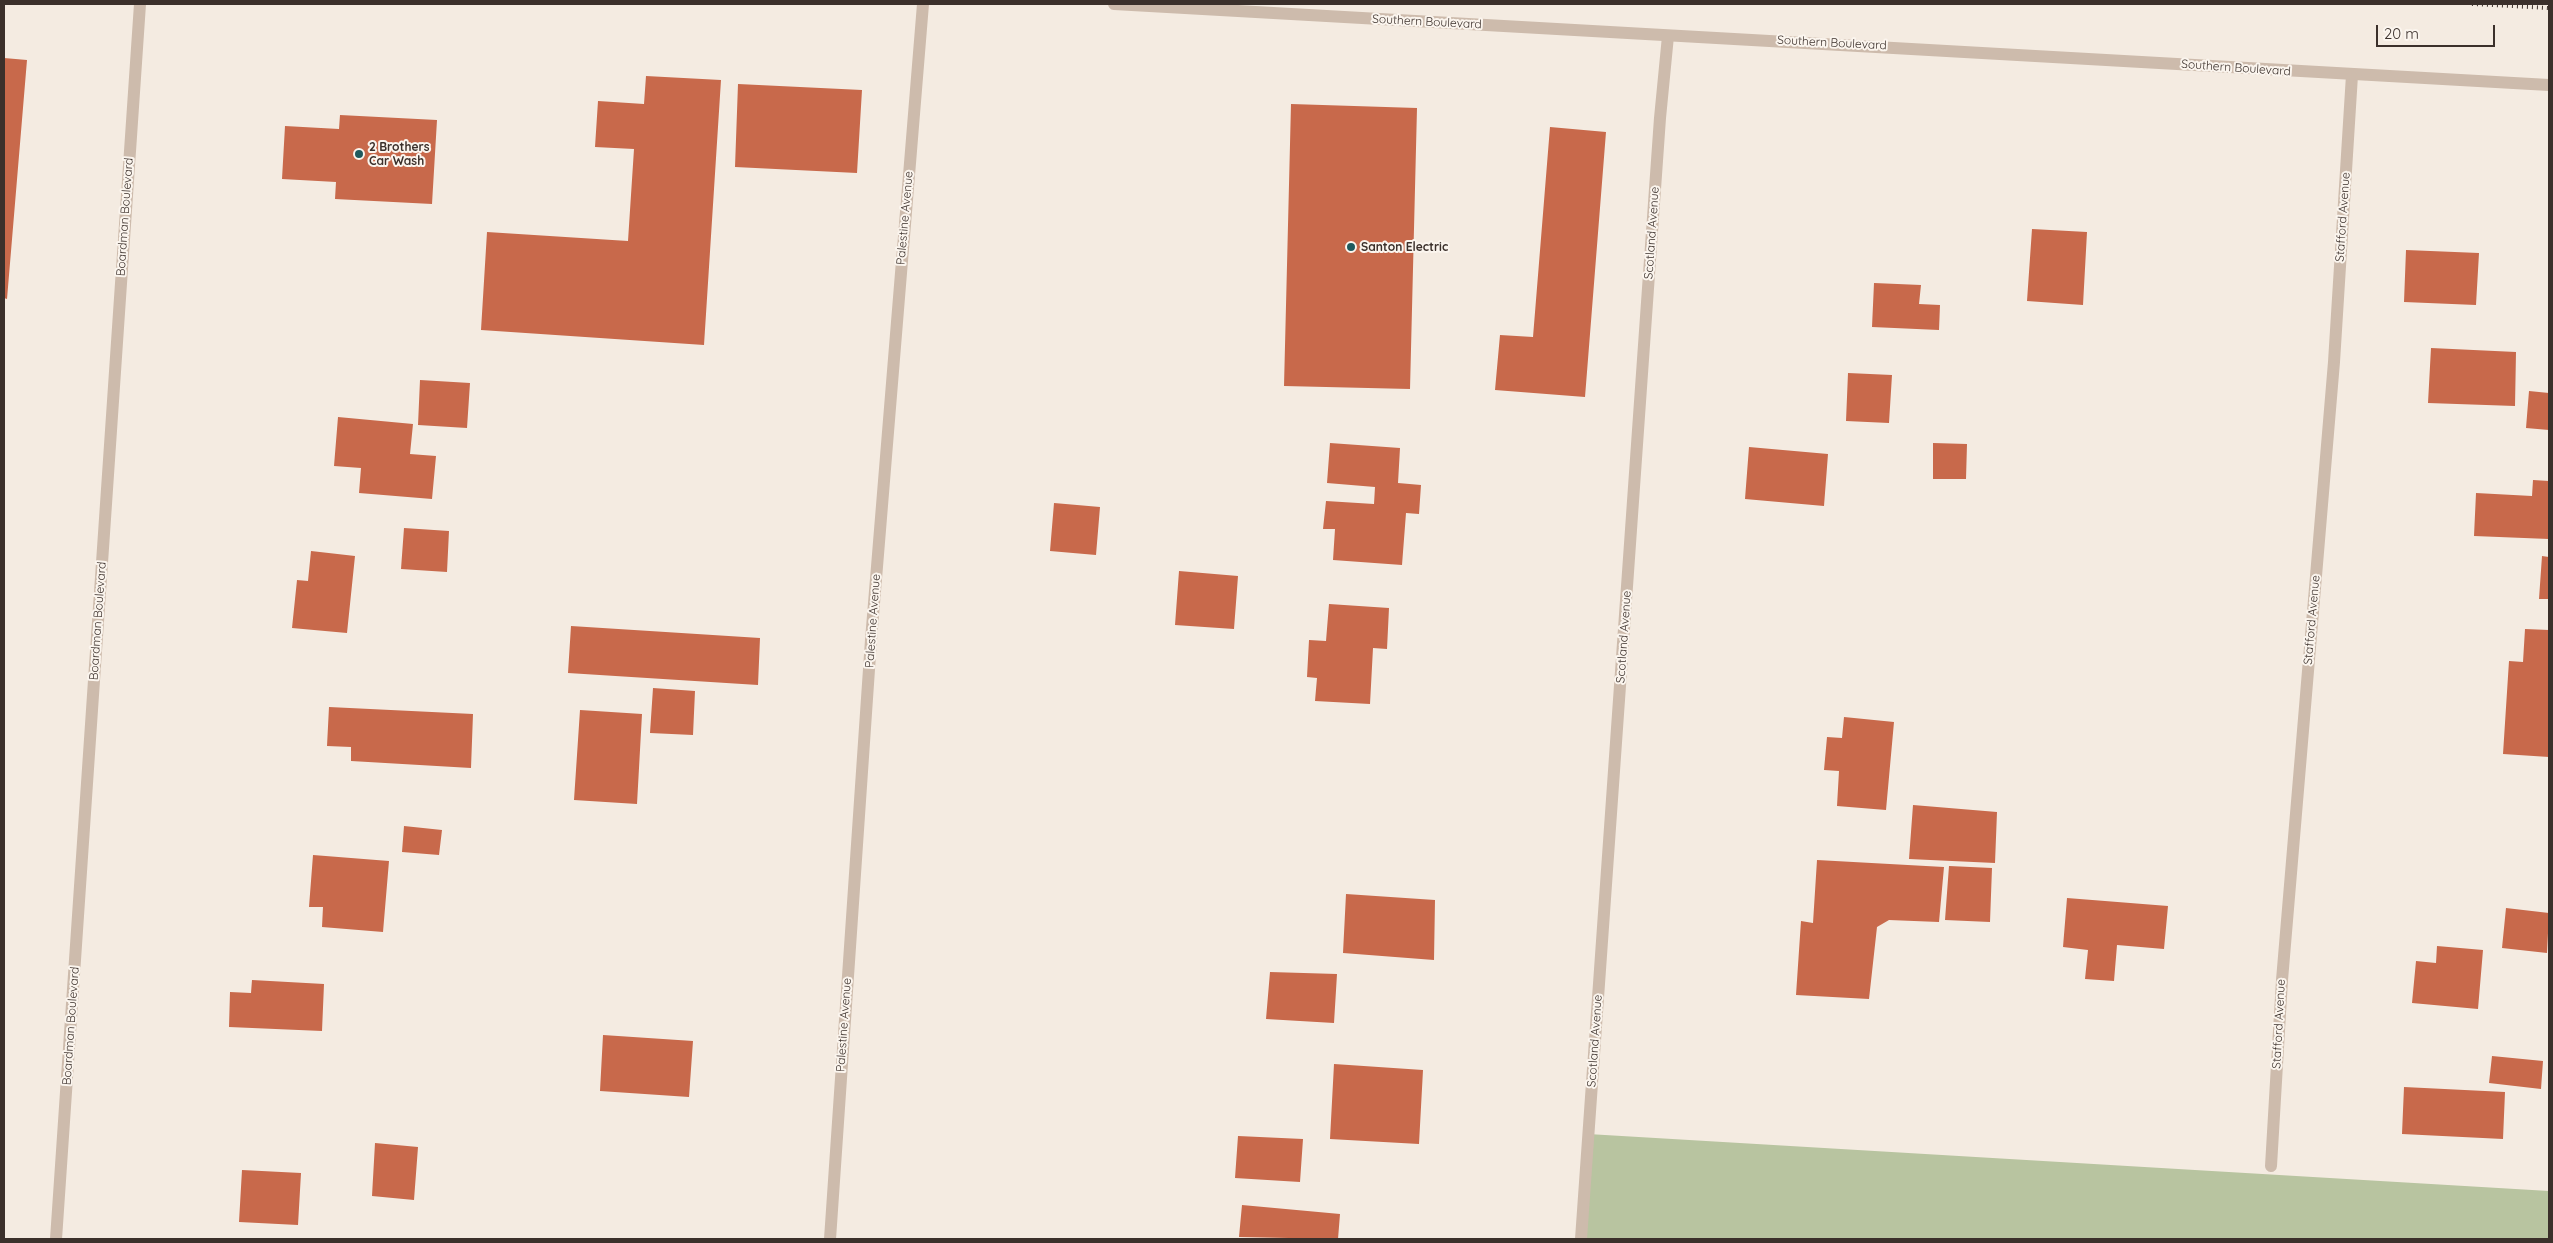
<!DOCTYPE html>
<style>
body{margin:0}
#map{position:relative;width:2553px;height:1243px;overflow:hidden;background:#f4ebe1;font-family:Quicksand,sans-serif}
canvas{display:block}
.frame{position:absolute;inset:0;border:5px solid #3b302b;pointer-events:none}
.scale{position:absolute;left:2376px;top:25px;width:119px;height:22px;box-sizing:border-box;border:2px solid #3b302b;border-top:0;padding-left:6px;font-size:15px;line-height:18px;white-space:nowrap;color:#3b302b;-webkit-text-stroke:4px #fbf5ee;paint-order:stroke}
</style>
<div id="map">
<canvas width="2553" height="1243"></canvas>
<div class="frame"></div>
<div class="scale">20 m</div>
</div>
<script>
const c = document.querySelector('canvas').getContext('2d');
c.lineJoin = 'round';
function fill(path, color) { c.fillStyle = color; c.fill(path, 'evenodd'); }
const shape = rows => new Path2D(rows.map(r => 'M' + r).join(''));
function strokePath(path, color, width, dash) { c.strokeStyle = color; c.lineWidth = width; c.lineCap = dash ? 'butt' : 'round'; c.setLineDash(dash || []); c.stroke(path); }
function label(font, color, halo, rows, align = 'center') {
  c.font = font + ' Quicksand,sans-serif'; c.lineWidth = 4; c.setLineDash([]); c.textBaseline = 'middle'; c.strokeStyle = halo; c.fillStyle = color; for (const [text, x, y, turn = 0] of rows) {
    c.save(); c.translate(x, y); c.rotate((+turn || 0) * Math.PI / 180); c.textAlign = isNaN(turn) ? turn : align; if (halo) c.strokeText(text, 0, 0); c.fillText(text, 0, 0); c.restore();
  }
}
const green = shape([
 [1588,1134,2549,1191,2549,1239,1581,1239]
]);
const building = shape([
 [4,58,27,60,7,299,4,298],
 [646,76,721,80,704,345,481,330,487,232,628,241,634,149,595,147,598,101,644,104],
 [738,84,862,90,857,173,735,167],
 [1291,104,1417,108,1410,389,1284,386],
 [340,115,437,120,432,204,335,199,336,182,282,179,285,126,339,129],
 [1550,127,1606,132,1585,397,1495,390,1500,335,1533,337],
 [2032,229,2087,232,2083,305,2027,301],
 [2406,250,2479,253,2476,305,2404,302],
 [1874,283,1921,285,1919,304,1940,305,1939,330,1872,327],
 [2431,348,2516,352,2515,406,2428,403],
 [1848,373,1892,375,1889,423,1846,421],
 [420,380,470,383,467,428,418,425],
 [2529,391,2549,393,2549,430,2526,428],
 [338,417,413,424,410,454,436,456,432,499,359,493,361,468,334,466],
 [1330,443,1400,448,1398,483,1421,485,1419,514,1406,513,1402,565,1333,560,1335,529,1323,529,1326,501,1374,504,1375,487,1327,483],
 [1933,443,1967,444,1966,479,1933,479],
 [1749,447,1828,454,1824,506,1745,499],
 [2533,480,2549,481,2549,539,2474,536,2476,493,2532,496],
 [1054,503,1100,507,1096,555,1050,551],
 [404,528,449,531,447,572,401,569],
 [311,551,355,556,347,633,292,628,297,580,308,581],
 [2542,556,2549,557,2549,599,2539,599],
 [1179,571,1238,576,1234,629,1175,625],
 [1329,604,1389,608,1387,649,1373,648,1370,704,1315,701,1317,678,1307,677,1309,640,1326,641],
 [571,626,760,638,758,685,568,673],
 [2525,629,2549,630,2549,757,2503,754,2509,661,2523,662],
 [653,688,695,691,693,735,650,733],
 [329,707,473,714,471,768,351,761,351,747,327,746],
 [580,710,642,714,637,804,574,800],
 [1844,717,1894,722,1886,810,1837,806,1839,771,1824,770,1827,737,1842,738],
 [1913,805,1997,812,1995,863,1909,859],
 [404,826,442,830,439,855,402,852],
 [313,855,389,861,383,932,322,927,323,907,309,907],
 [1817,860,1944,867,1939,922,1889,920,1877,927,1869,999,1796,995,1801,921,1813,923],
 [1949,866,1992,868,1990,922,1945,920],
 [1346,894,1435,900,1434,960,1343,953],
 [2067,898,2168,906,2164,949,2117,945,2114,981,2085,979,2088,950,2063,947],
 [2506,908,2549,913,2547,953,2502,948],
 [2437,946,2483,950,2478,1009,2412,1003,2416,961,2436,963],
 [1270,972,1337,974,1334,1023,1266,1019],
 [252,980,324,984,322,1031,229,1027,230,992,251,993],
 [603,1035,693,1041,689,1097,600,1091],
 [2492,1056,2543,1061,2541,1089,2489,1083],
 [1334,1064,1423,1070,1419,1144,1330,1139],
 [2404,1087,2505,1092,2503,1139,2402,1134],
 [1238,1136,1303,1139,1300,1182,1235,1178],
 [375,1143,418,1147,414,1200,372,1196],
 [242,1170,301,1173,298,1225,239,1222],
 [1242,1205,1340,1214,1338,1239,1239,1237]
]);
const minor = shape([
 [2271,1166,2282,980,2334,362,2352,75],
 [56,1239,140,4],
 [830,1239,871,640,923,4],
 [1581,1239,1660,118,1668,36]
]);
const tertiary = shape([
 [1114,4,2549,85]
]);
const rail = shape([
 [2472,4,2549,8]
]);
const markers = [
 [359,154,5,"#1f5a5e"],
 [1351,247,5,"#1f5a5e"]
];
const streetNames = [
 ["Southern Boulevard",1427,22,3],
 ["Southern Boulevard",1832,43,3],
 ["Southern Boulevard",2236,68,4],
 ["Boardman Boulevard",125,217,-86],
 ["Stafford Avenue",2343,217,-86],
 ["Palestine Avenue",905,218,-85],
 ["Scotland Avenue",1652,233,-86],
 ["Stafford Avenue",2312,620,-85],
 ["Boardman Boulevard",98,621,-86],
 ["Palestine Avenue",873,621,-86],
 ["Scotland Avenue",1624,637,-86],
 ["Stafford Avenue",2279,1024,-87],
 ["Palestine Avenue",844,1025,-86],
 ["Boardman Boulevard",71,1026,-86],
 ["Scotland Avenue",1595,1041,-86]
];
const poiNames = [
 ["2 Brothers",369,147],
 ["Car Wash",369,161],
 ["Santon Electric",1361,247]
];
fill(green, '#b8c4a0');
fill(building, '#c8694b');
strokePath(minor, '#cdbbac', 12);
strokePath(tertiary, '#cdbbac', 12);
strokePath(rail, '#3b302b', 4, [1, 4]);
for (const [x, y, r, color] of markers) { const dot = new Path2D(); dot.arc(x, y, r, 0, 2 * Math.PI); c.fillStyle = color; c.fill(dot); strokePath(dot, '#fbf5ee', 2); }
label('12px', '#3b302b', '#fbf5ee', streetNames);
label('bold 12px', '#3b302b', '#fbf5ee', poiNames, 'left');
</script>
